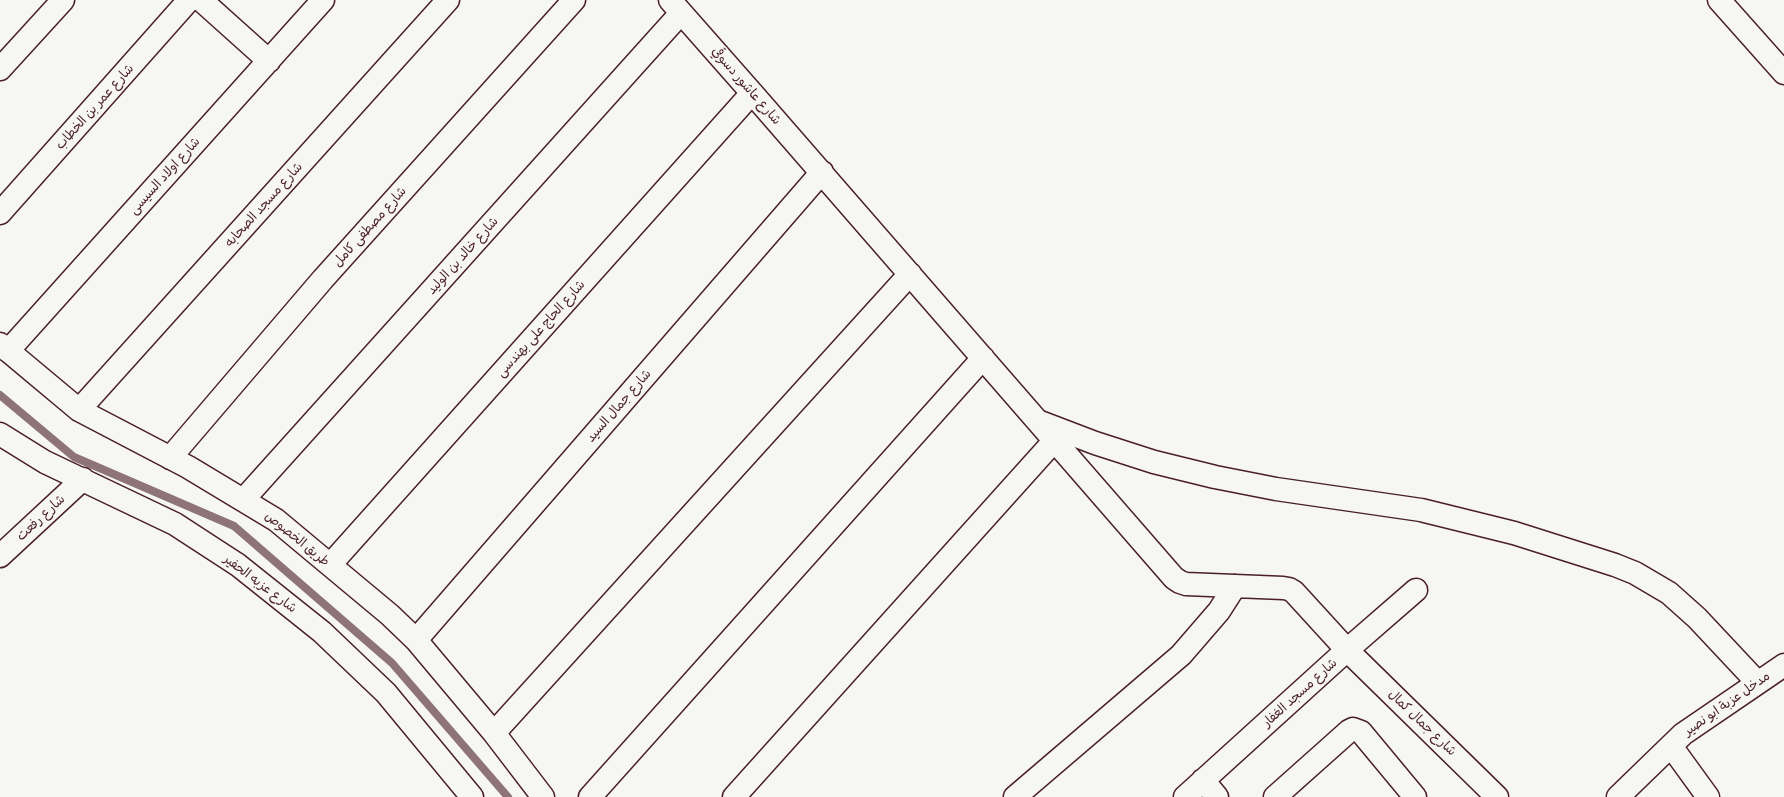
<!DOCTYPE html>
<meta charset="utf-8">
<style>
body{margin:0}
canvas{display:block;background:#f6f6f2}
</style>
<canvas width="1784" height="797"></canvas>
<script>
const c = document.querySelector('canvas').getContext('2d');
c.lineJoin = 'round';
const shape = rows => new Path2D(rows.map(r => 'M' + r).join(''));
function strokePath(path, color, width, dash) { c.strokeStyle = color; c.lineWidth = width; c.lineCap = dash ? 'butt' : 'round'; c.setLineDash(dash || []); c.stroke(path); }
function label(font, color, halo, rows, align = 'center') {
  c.font = font + ' "Patrick Hand","Playpen Sans Arabic",sans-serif'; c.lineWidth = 3; c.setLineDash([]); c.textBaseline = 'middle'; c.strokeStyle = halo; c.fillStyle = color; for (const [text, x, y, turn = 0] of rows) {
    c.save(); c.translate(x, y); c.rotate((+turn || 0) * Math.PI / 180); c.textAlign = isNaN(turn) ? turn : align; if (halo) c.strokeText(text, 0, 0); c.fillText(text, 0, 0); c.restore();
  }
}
const stream = shape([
 [0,395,74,457,234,526,392,663,508,797]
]);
const street = shape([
 [201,0,269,61],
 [670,0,752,93,1174,578,1180,582,1186,584,1283,588,1289,589,1294,592,1347,650,1497,797],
 [0,69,63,0],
 [0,213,189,0],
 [0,344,79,410,188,467,276,520,390,615,416,640,494,733,543,797],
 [8,351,323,0],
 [79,410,448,0],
 [1040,422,1095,443,1154,462,1215,477,1276,489,1421,510,1514,533,1615,565,1635,573,1669,593,1697,618,1757,682],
 [0,434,45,462,175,524,238,565,322,632,386,693,472,797],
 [170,458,323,279,574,0],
 [244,499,681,13],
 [0,556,83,479],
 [330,565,752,93],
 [416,640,822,172],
 [494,733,910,274],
 [1671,746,1708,797],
 [1203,780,1217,797],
 [590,797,983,358],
 [734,797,1055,440],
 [1015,797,1181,655,1219,611,1235,586],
 [1185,797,1347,650,1416,590],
 [1275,797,1349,731,1353,729,1361,732,1415,797],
 [1618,797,1683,734,1784,665]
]);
const secondary = shape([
 [1719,0,1784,73]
]);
const streetNames = [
 ["شارع عاشور دسوقي",746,86,49],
 ["شارع عمر بن الخطاب",95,107,-48],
 ["شارع اولاد السيسى",165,176,-48],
 ["شارع مسجد الصحابه",264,205,-48],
 ["شارع مصطفى كامل",370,227,-48],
 ["شارع خالد بن الوليد",463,256,-48],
 ["شارع الحاج على بهندسى",541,329,-48],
 ["شارع جمال السيد",619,406,-49],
 ["شارع رفعت",41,518,-43],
 ["طريق الخصوص",297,539,39],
 ["شارع عزبه الحفير",260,584,37],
 ["شارع مسجد الغفار",1300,693,-42],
 ["مدخل عزبة ابو نصير",1727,704,-35],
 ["شارع جمال كمال",1422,723,44]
];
strokePath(stream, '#8e747a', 8);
strokePath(street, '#4a1f2b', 25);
strokePath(secondary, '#4a1f2b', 25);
strokePath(street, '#f6f6f2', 22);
strokePath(secondary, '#f6f6f2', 22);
label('13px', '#4a1f2b', '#f6f6f2', streetNames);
</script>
